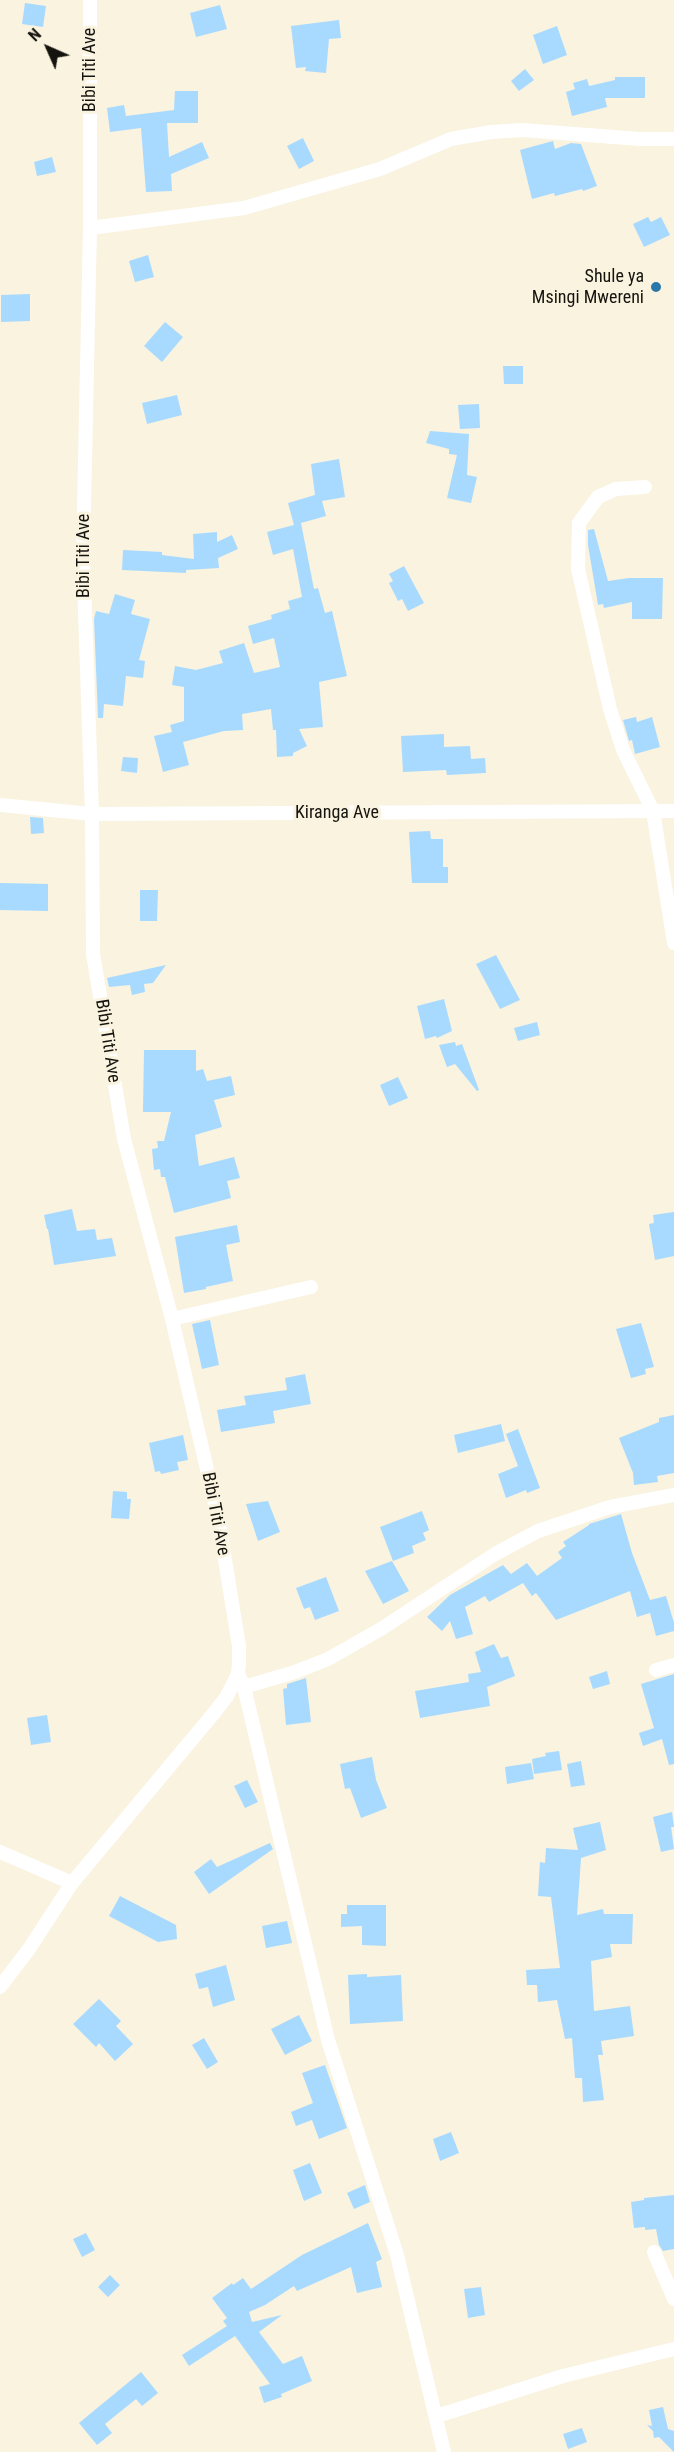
<!DOCTYPE html>
<style>
body{margin:0}
#map{position:relative;width:674px;height:2452px;overflow:hidden;background:#f9f3e0;font-family:"Roboto Condensed",sans-serif}
canvas{display:block}
.north{position:absolute;left:18px;top:18px;width:60px;height:60px;-webkit-text-stroke:4px #f9f3e0;paint-order:stroke;rotate:315deg;font-size:16px;font-weight:700;line-height:24px;text-align:center;color:#15130d}
.north::after{content:'';display:block;margin:auto;width:21px;height:27px;background:#15130d;clip-path:polygon(50% 0,100% 100%,50% 72%,0 100%)}
</style>
<div id="map">
<canvas width="674" height="2452"></canvas>
<div class="north">N</div>
</div>
<script>
const c = document.querySelector('canvas').getContext('2d');
c.lineJoin = 'round';
function fill(path, color) { c.fillStyle = color; c.fill(path, 'evenodd'); }
const shape = rows => new Path2D(rows.map(r => 'M' + r).join(''));
function strokePath(path, color, width, dash) { c.strokeStyle = color; c.lineWidth = width; c.lineCap = dash ? 'butt' : 'round'; c.setLineDash(dash || []); c.stroke(path); }
function label(font, color, halo, rows, align = 'center') {
  c.font = font + ' "Roboto Condensed",sans-serif'; c.lineWidth = 6; c.setLineDash([]); c.textBaseline = 'middle'; c.strokeStyle = halo; c.fillStyle = color; for (const [text, x, y, turn = 0] of rows) {
    c.save(); c.translate(x, y); c.rotate((+turn || 0) * Math.PI / 180); c.textAlign = isNaN(turn) ? turn : align; if (halo) c.strokeText(text, 0, 0); c.fillText(text, 0, 0); c.restore();
  }
}
const building = shape([
 [25,3,46,6,43,27,22,24],
 [220,5,227,29,196,37,190,13],
 [339,20,341,38,329,39,326,73,305,71,306,67,296,68,291,26],
 [557,26,567,55,543,64,533,35],
 [525,69,534,80,519,91,511,81],
 [615,77,645,77,645,98,605,98,607,107,572,116,566,92,575,89,573,83,587,79,589,86,615,80],
 [175,91,198,91,198,123,167,123,169,157,202,142,209,158,171,174,172,191,146,192,141,128,110,132,107,108,124,105,126,116,174,110],
 [303,138,314,161,299,169,287,146],
 [553,141,555,149,571,143,581,144,597,186,583,191,582,189,555,196,554,193,532,199,520,150],
 [52,157,56,172,37,176,34,162],
 [648,217,651,222,661,217,670,235,644,247,633,224],
 [148,255,154,277,135,282,129,261],
 [30,294,30,321,1,322,1,295],
 [165,322,183,337,162,362,144,346],
 [503,366,523,366,523,384,504,384],
 [177,395,182,415,147,424,142,403],
 [479,404,480,428,460,429,458,405],
 [430,431,469,434,467,475,477,477,471,503,447,498,457,455,449,454,449,449,426,443],
 [339,459,345,497,322,501,326,516,301,523,314,589,318,588,325,613,332,611,347,676,319,682,323,727,299,729,307,746,293,753,293,756,277,757,276,730,273,730,271,709,242,714,243,730,224,731,183,742,189,765,163,772,154,736,172,732,170,725,184,721,184,687,172,685,175,666,196,670,223,663,219,651,244,643,254,673,280,667,274,638,253,644,248,626,272,619,271,615,290,609,288,601,302,597,293,549,273,555,267,532,294,525,288,503,315,495,311,464],
 [594,529,608,581,629,578,663,578,662,619,632,619,632,602,604,608,603,604,598,605,588,545,588,530],
 [217,532,217,542,232,535,238,549,218,558,219,568,186,570,186,573,122,570,123,550,162,552,162,555,194,559,193,534],
 [404,566,424,603,408,611,402,599,398,601,389,583,393,581,389,574],
 [115,594,135,600,131,614,150,619,139,660,145,661,143,678,126,676,123,706,104,704,103,718,98,718,94,619,96,611,109,614],
 [636,717,637,722,652,717,660,747,635,754,632,740,629,741,623,720],
 [444,734,444,747,470,746,471,759,485,758,486,773,447,775,446,770,403,772,401,736],
 [123,757,138,758,137,773,121,771],
 [30,817,43,818,44,833,31,834],
 [430,831,431,839,443,839,443,867,448,867,448,883,412,883,409,832],
 [0,883,48,884,48,911,0,910],
 [140,890,158,890,157,921,140,921],
 [496,955,520,1000,500,1009,476,964],
 [166,965,153,983,144,984,145,992,132,995,130,985,109,987,107,978],
 [444,999,452,1031,437,1038,436,1036,425,1039,417,1006],
 [537,1022,540,1035,518,1041,514,1028],
 [455,1042,456,1046,462,1044,479,1090,477,1091,455,1064,447,1067,439,1045],
 [144,1050,196,1050,196,1071,203,1069,207,1081,231,1076,235,1095,214,1100,222,1127,195,1135,199,1166,234,1157,240,1178,227,1181,231,1198,174,1213,165,1177,161,1177,160,1169,154,1170,152,1149,158,1148,157,1141,164,1141,171,1112,143,1112],
 [398,1077,408,1098,389,1106,380,1085],
 [72,1209,77,1231,95,1229,97,1240,112,1238,116,1256,54,1265,48,1229,47,1229,44,1215],
 [674,1212,674,1256,655,1260,649,1224,654,1223,653,1215],
 [237,1225,240,1242,226,1245,233,1281,206,1287,206,1289,184,1293,175,1237],
 [210,1320,219,1365,202,1369,192,1324],
 [641,1323,654,1367,645,1369,646,1374,631,1378,616,1329],
 [305,1374,311,1404,273,1411,275,1423,221,1432,217,1410,246,1405,244,1396,287,1390,285,1378],
 [674,1415,674,1473,657,1476,658,1482,634,1485,633,1473,619,1438,659,1422,659,1418],
 [501,1424,505,1441,458,1453,454,1435],
 [518,1429,540,1488,527,1493,526,1490,506,1498,498,1474,518,1466,506,1434],
 [183,1435,188,1460,177,1462,179,1470,161,1474,160,1471,155,1472,149,1443],
 [113,1491,127,1492,127,1499,131,1499,129,1519,111,1518],
 [268,1501,280,1532,258,1541,246,1504],
 [422,1511,429,1530,423,1533,426,1540,412,1546,414,1553,393,1561,380,1527],
 [621,1514,632,1553,650,1600,666,1596,674,1623,674,1631,656,1636,650,1613,637,1617,630,1591,556,1620,536,1593,532,1596,523,1583,489,1602,485,1596,465,1607,473,1634,456,1639,450,1621,442,1631,427,1617,450,1595,503,1565,511,1574,527,1563,537,1576,562,1558,558,1552,566,1546,563,1542,589,1525,589,1524],
 [392,1561,409,1591,383,1604,365,1571],
 [326,1577,339,1611,315,1620,310,1607,304,1609,296,1588],
 [494,1644,501,1658,508,1656,515,1676,487,1687,490,1706,420,1718,415,1691,469,1682,468,1674,481,1672,475,1652],
 [607,1671,610,1684,593,1689,589,1677],
 [674,1674,674,1764,669,1765,662,1739,643,1746,639,1733,654,1728,641,1684],
 [306,1678,311,1722,286,1725,283,1689,287,1688,287,1684],
 [47,1715,51,1742,31,1745,27,1718],
 [559,1751,562,1770,534,1774,532,1759,546,1756,545,1753],
 [372,1757,376,1780,387,1808,361,1818,350,1788,345,1789,340,1764],
 [581,1761,585,1785,571,1787,567,1764],
 [531,1763,534,1779,507,1784,505,1767],
 [247,1780,258,1802,245,1808,234,1786],
 [672,1812,674,1827,671,1827,674,1849,661,1852,653,1817],
 [600,1822,606,1850,581,1858,577,1915,603,1909,604,1914,633,1914,632,1944,610,1944,612,1957,591,1961,594,2011,630,2006,634,2036,601,2041,603,2055,598,2055,604,2100,583,2102,582,2078,575,2078,572,2038,565,2039,557,2000,538,2002,537,1985,527,1985,526,1970,560,1968,551,1897,538,1896,540,1862,545,1863,546,1848,578,1850,573,1828],
 [270,1843,273,1849,209,1894,194,1872,211,1859,217,1867],
 [120,1896,176,1925,177,1939,158,1942,109,1916],
 [347,1905,386,1905,386,1946,362,1945,362,1926,341,1927,341,1914,347,1914],
 [287,1921,292,1943,266,1948,262,1926],
 [226,1965,235,2000,213,2007,208,1987,199,1989,195,1974],
 [367,1974,367,1977,401,1975,403,2021,350,2024,348,1975],
 [99,1999,121,2021,116,2026,133,2044,115,2061,99,2043,96,2047,73,2024],
 [299,2015,312,2041,285,2055,271,2029],
 [204,2038,218,2062,207,2069,192,2045],
 [325,2065,347,2128,319,2139,312,2120,296,2126,291,2112,313,2103,302,2073],
 [451,2132,459,2153,440,2161,433,2139],
 [310,2163,322,2193,304,2201,293,2170],
 [365,2185,370,2202,354,2209,347,2193],
 [674,2195,674,2249,663,2251,659,2245,656,2229,645,2230,645,2227,634,2228,631,2202,644,2200,644,2198],
 [368,2223,382,2259,376,2262,382,2287,357,2293,351,2267,297,2291,294,2286,265,2305,249,2312,252,2322,282,2315,259,2332,283,2364,302,2356,312,2381,281,2394,282,2397,264,2403,259,2387,270,2384,235,2336,189,2366,182,2355,227,2326,223,2321,227,2318,212,2298,232,2283,233,2285,243,2278,251,2289,302,2255],
 [86,2233,95,2250,82,2257,73,2239],
 [110,2275,120,2285,108,2297,98,2287],
 [481,2287,485,2315,468,2318,464,2289],
 [141,2372,158,2393,142,2406,136,2399,105,2424,112,2433,97,2445,79,2423],
 [663,2407,668,2429,674,2431,674,2452,659,2437,654,2438,653,2431,647,2425,652,2426,649,2410],
 [582,2428,587,2442,568,2449,563,2434]
]);
const minor = shape([
 [90,228,244,208,380,169,451,139,491,132,522,130,640,139,674,139],
 [645,487,616,489,598,497,579,523,578,569,610,709,623,750,653,811,674,943],
 [0,805,92,814,674,811],
 [172,1319,311,1287],
 [656,1670,674,1665],
 [238,1674,244,1687,328,2040,397,2255,444,2452],
 [244,1687,295,1672,328,1659,381,1629,495,1554,538,1531,610,1507,674,1495],
 [0,1852,72,1883],
 [0,1987,29,1949,72,1883,214,1713,227,1696,238,1674,239,1663,239,1646,218,1517,172,1319,124,1139,93,954,92,814,83,554,90,228,90,0],
 [654,2252,674,2299],
 [437,2416,563,2376,674,2349]
]);
const markers = [
 [656,287,6,"#2878a9"]
];
const streetNames = [
 ["Bibi Titi Ave",90,70,-90],
 ["Bibi Titi Ave",84,556,-90],
 ["Kiranga Ave",337,813],
 ["Bibi Titi Ave",107,1041,81],
 ["Bibi Titi Ave",215,1514,79]
];
const poiNames = [
 ["Shule ya",644,277],
 ["Msingi Mwereni",644,298]
];
fill(building, '#a8daff');
strokePath(minor, '#fff', 14);
for (const [x, y, r, color] of markers) { const dot = new Path2D(); dot.arc(x, y, r, 0, 2 * Math.PI); c.fillStyle = color; c.fill(dot); strokePath(dot, '#f9f3e0', 2); }
label('18px', '#15130d', '#f9f3e0', streetNames);
label('18px', '#15130d', '#f9f3e0', poiNames, 'right');
</script>
